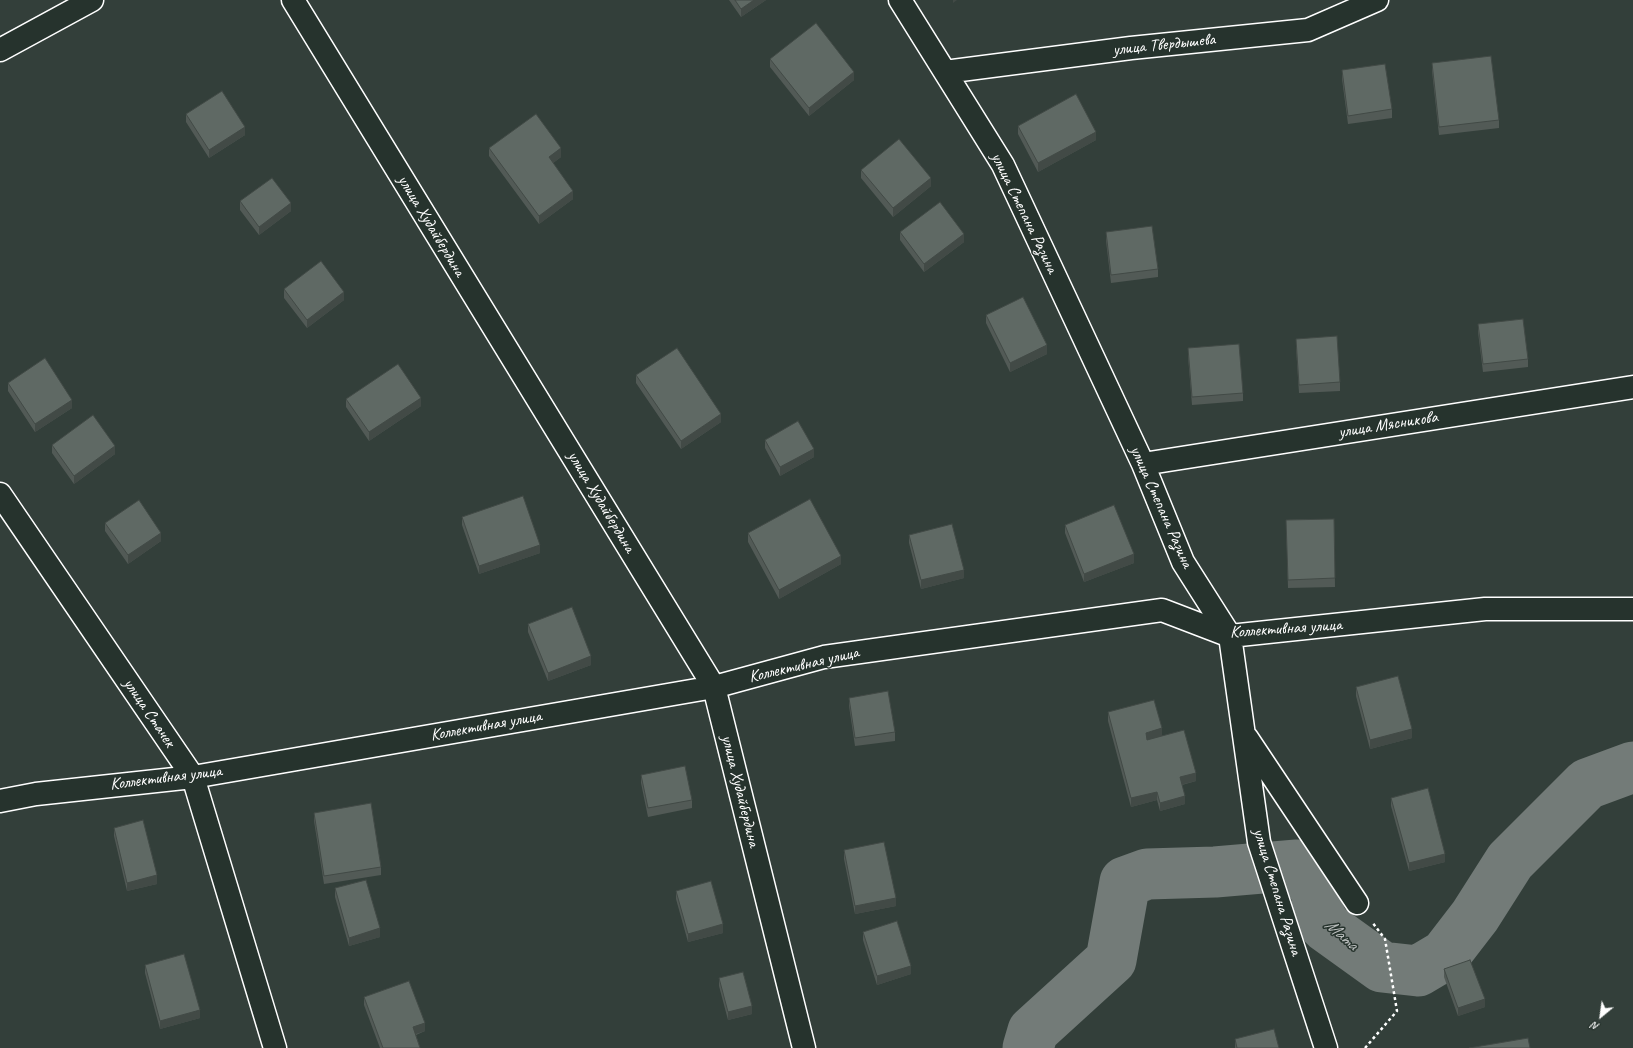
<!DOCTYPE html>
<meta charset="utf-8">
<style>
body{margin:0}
#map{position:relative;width:1633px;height:1048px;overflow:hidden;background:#333f3a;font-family:Caveat,sans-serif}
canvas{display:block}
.north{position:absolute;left:1581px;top:996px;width:40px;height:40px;-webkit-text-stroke:3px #26332d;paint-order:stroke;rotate:209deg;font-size:11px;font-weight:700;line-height:16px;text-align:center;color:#fff}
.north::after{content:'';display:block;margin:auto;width:14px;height:18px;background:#fff;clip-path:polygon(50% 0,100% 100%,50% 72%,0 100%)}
</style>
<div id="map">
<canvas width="1633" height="1048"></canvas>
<div class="north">N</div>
</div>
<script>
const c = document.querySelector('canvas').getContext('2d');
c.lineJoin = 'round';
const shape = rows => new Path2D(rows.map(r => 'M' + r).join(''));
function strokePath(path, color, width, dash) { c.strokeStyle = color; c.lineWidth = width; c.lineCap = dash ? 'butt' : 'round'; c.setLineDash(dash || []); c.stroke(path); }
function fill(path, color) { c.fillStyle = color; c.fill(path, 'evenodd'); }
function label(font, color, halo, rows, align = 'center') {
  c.font = font + ' Caveat,sans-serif'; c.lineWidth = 3; c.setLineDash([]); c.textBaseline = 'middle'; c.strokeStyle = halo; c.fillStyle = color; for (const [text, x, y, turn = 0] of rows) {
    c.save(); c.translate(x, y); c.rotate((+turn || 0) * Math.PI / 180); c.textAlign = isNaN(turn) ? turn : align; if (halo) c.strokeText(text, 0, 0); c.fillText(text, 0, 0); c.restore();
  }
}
const river = shape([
 [1028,1048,1033,1031,1111,960,1125,882,1147,874,1215,872,1297,865,1317,891,1317,909,1325,926,1382,967,1418,971,1445,955,1475,916,1510,861,1587,784,1633,767]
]);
const path = shape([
 [1365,1048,1397,1011,1385,939,1372,922]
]);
const minor = shape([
 [293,0,714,687,804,1048],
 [900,0,1003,165,1143,464,1183,562,1230,636,1259,842,1326,1048],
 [0,50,92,0],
 [945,72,1131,48,1308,30,1377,0],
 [1143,464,1633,387],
 [0,494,193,777,275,1048],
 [1247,738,1357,903],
 [0,801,36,794,193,777,714,687,824,657,1162,610,1230,636,1485,609,1633,609]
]);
const wall = shape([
 [729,0,766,0,741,17],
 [770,59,854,80,809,116,770,67],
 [1432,63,1499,120,1499,128,1439,135,1432,71],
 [1342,70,1392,109,1392,118,1348,124,1342,79],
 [186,114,245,135,209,158,186,122],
 [1018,126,1096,140,1038,172,1018,134],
 [489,148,561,157,553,163,573,199,539,224,489,156],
 [861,170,931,186,893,217,861,178],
 [240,201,291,211,259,235,240,210],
 [900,232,964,242,924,272,900,240],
 [1106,232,1158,269,1158,277,1111,283,1106,241],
 [284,289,344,300,307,328,284,298],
 [986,315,1047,354,1010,372,986,323],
 [1478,324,1528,359,1528,367,1483,372,1478,332],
 [1296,339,1340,382,1340,391,1299,393,1296,347],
 [1188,348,1243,393,1243,401,1192,405,1188,356],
 [636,375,721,422,681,449,636,383],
 [8,383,72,408,35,432,8,391],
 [346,399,421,406,369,441,346,407],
 [765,440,814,457,780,476,765,448],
 [52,445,115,454,74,484,52,453],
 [462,517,540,553,479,574,462,525],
 [1334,519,1335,587,1288,588,1286,520],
 [105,523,161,541,128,564,105,531],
 [1065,525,1134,563,1084,582,1065,533],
 [748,533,841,564,779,599,748,542],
 [909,535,964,578,921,589,909,543],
 [528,624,591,665,548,681,528,632],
 [1356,687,1412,738,1370,749,1356,696],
 [849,698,895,732,895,741,855,746,849,706],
 [1108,712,1162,736,1196,781,1182,785,1185,804,1160,811,1157,800,1131,807,1108,721],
 [641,775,692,800,692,808,648,817,641,783],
 [1391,798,1445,862,1409,871,1391,806],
 [314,813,381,867,381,875,324,884,314,821],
 [114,828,157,884,127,891,114,836],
 [844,850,896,906,855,914,844,859],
 [335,888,380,937,349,946,335,897],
 [676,891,723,933,688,942,676,899],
 [863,932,911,974,877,985,863,940],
 [145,965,200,1018,160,1029,145,973],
 [1444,969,1485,1007,1458,1016,1444,977],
 [719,978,752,1014,728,1020,719,986],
 [364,997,425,1031,416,1035,420,1048,380,1048,364,1005],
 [1235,1039,1279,1048,1235,1048]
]);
const shadedWall = shape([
 [754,0,766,0,741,17,741,9],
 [953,0,957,0,953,3],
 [854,72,854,80,809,116,809,108],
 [245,127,245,135,209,158,209,150],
 [1096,132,1096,140,1038,172,1038,163],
 [561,148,561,157,549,166,549,157],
 [931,178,931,186,893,217,893,208],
 [573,191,573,199,539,224,539,216],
 [291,203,291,211,259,235,259,227],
 [964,234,964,242,924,272,924,264],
 [344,292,344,300,307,328,307,320],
 [1047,345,1047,354,1010,372,1010,363],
 [421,398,421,406,369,441,369,432],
 [72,400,72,408,35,432,35,424],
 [721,414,721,422,681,449,681,441],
 [115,446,115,454,74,484,74,476],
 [814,449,814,457,780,476,780,467],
 [161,533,161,541,128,564,128,555],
 [540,545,540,553,479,574,479,566],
 [1134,554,1134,563,1084,582,1084,574],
 [841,556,841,564,779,599,779,590],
 [964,570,964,578,921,589,921,580],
 [591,656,591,665,548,681,548,673],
 [1162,728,1162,736,1146,741,1146,733],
 [1412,729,1412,738,1370,749,1370,740],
 [1196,773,1196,781,1180,785,1180,777],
 [1157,792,1157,800,1131,807,1131,798],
 [1185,796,1185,804,1160,811,1160,803],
 [1445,854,1445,862,1409,871,1409,863],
 [157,875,157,884,127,891,127,883],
 [896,898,896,906,855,914,855,906],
 [723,924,723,933,688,942,688,934],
 [380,928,380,937,349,946,349,938],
 [911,966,911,974,877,985,877,976],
 [1485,999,1485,1007,1458,1016,1458,1008],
 [752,1006,752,1014,728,1020,728,1012],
 [200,1010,200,1018,160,1029,160,1021],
 [425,1023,425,1031,413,1035,413,1027]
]);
const building = shape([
 [735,0,754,0,741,9,735,0],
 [816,23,854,72,809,108,770,59,816,23],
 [1491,56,1499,120,1439,127,1432,63,1491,56],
 [1385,64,1392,109,1348,116,1342,70,1385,64],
 [222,91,245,127,209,150,186,114,222,91],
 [1076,94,1096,132,1038,163,1018,126,1076,94],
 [536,114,561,148,549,157,573,191,539,216,489,148,536,114],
 [899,139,931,178,893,208,861,170,899,139],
 [272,178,291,203,259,227,240,201,272,178],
 [940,202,964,234,924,264,900,232,940,202],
 [1152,226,1158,269,1111,275,1106,232,1152,226],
 [321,261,344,292,307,320,284,289,321,261],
 [1023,297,1047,345,1010,363,986,315,1023,297],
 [1523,319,1528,359,1483,364,1478,324,1523,319],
 [1337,336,1340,382,1299,385,1296,339,1337,336],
 [1239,344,1243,393,1192,397,1188,348,1239,344],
 [677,348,721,414,681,441,636,375,677,348],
 [45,358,72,400,35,424,8,383,45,358],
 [398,364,421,398,369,432,346,399,398,364],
 [93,415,115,446,74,476,52,445,93,415],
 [798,421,814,449,780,467,765,440,798,421],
 [523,496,540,545,479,566,462,517,523,496],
 [810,499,841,556,779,590,748,533,810,499],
 [139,500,161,533,128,555,105,523,139,500],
 [1114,505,1134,554,1084,574,1065,525,1114,505],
 [1334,519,1335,578,1288,580,1286,520,1334,519],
 [952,524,964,570,921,580,909,535,952,524],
 [572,607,591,656,548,673,528,624,572,607],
 [1398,676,1412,729,1370,740,1356,687,1398,676],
 [888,691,895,732,855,738,849,698,888,691],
 [1154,700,1162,728,1146,733,1147,740,1184,730,1196,773,1180,777,1185,796,1160,803,1157,792,1131,798,1108,712,1154,700],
 [685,766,692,800,648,808,641,775,685,766],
 [1428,788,1445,854,1409,863,1391,798,1428,788],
 [371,803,381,867,324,876,314,813,371,803],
 [143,820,157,875,127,883,114,828,143,820],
 [884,842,896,898,855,906,844,850,884,842],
 [366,880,380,928,349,938,335,888,366,880],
 [711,881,723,924,688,934,676,891,711,881],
 [897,921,911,966,877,976,863,932,897,921],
 [184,954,200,1010,160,1021,145,965,184,954],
 [1470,960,1485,999,1458,1008,1444,969,1470,960],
 [743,972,752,1006,728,1012,719,978,743,972],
 [409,981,425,1023,413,1027,420,1048,383,1048,364,997,409,981],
 [1274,1029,1279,1048,1237,1048,1235,1039,1274,1029],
 [1528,1038,1530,1048,1469,1048,1528,1038]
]);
const streetNames = [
 ["улица Твердышева",1164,45,-6],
 ["улица Степана Разина",1024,213,64],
 ["улица Худайбердина",431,226,59],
 ["улица Мясникова",1388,425,-9],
 ["улица Худайбердина",601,502,59],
 ["улица Степана Разина",1161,507,66],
 ["Коллективная улица",1286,629,-4],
 ["Коллективная улица",804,665,-13],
 ["улица Стачек",149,713,56],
 ["Коллективная улица",486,726,-10],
 ["Коллективная улица",166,778,-7],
 ["улица Худайбердина",740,791,76],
 ["улица Степана Разина",1277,892,73]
];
const waterNames = [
 ["Мата",1341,935,41]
];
strokePath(river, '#737b78', 51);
strokePath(minor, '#fff', 25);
strokePath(path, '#fff', 2.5, [3, 3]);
strokePath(minor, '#26332d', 22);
fill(wall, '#525a56');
fill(shadedWall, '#424a46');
fill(building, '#5f6964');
strokePath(building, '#424a46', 1);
label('17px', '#fff', '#26332d', streetNames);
label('italic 18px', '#b9bdbc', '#26332d', waterNames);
</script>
